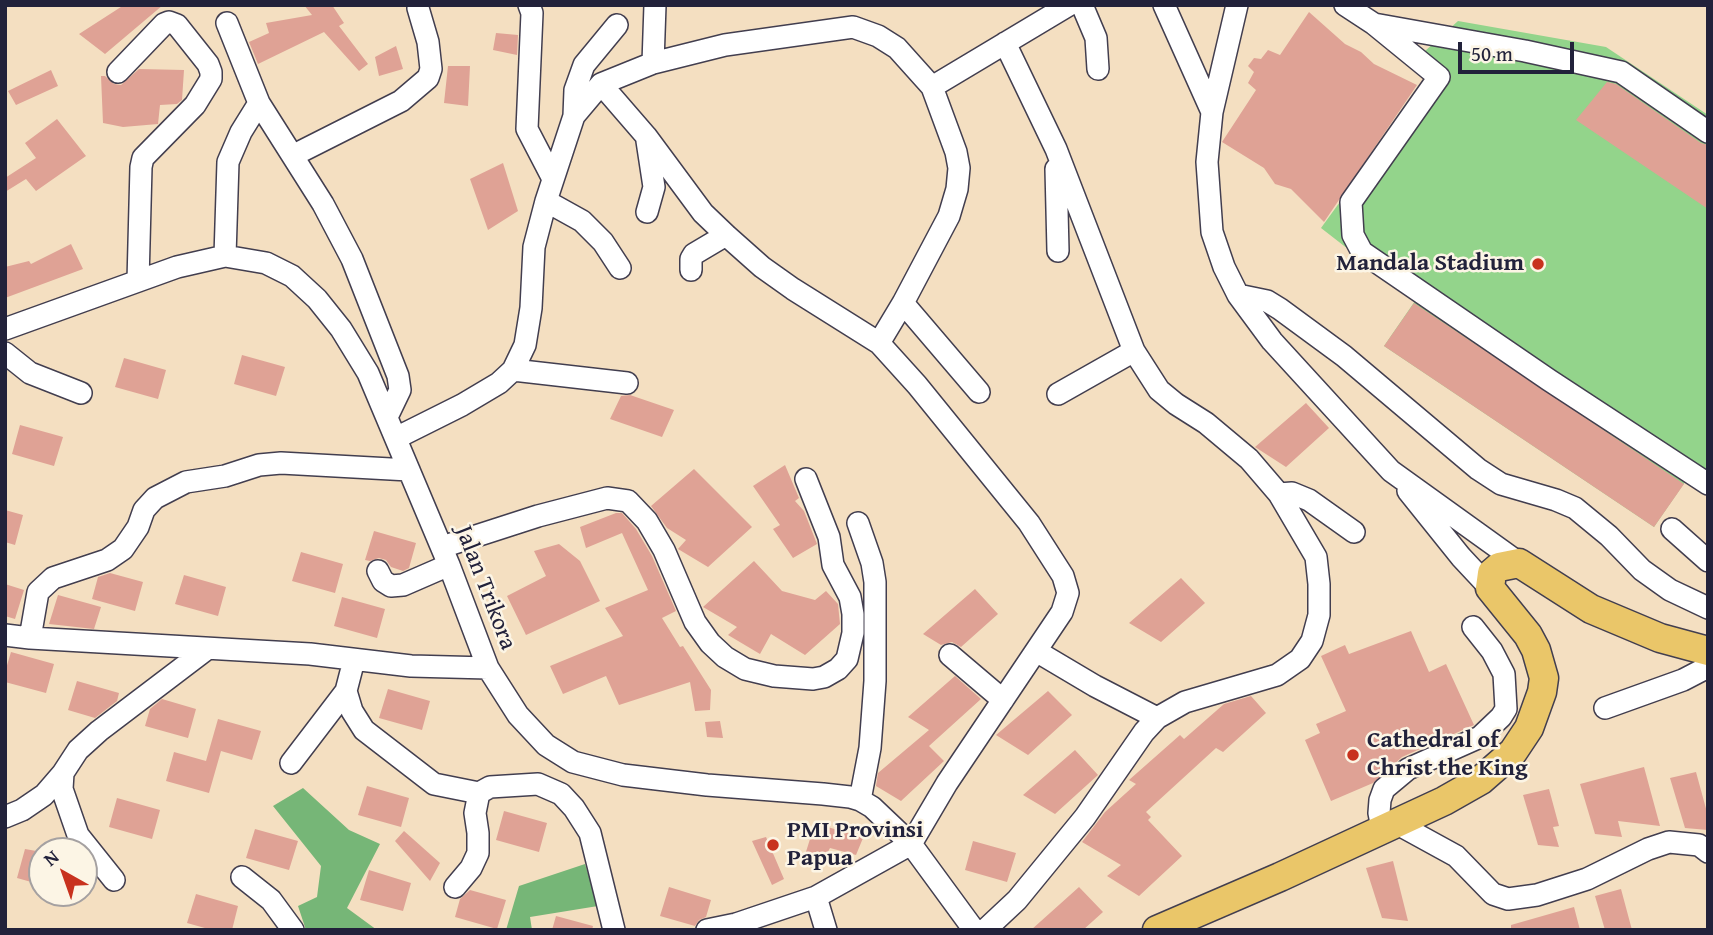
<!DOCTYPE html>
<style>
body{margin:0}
#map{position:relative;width:1713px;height:935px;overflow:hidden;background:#f4dfc1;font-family:"Gentium Book Plus",serif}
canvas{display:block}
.frame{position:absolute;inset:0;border:7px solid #22223b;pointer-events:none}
.north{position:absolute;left:28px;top:837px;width:70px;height:70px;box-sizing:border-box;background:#fcf5e5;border:2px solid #a5a1a1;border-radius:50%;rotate:320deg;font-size:19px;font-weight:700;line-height:28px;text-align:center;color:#22223b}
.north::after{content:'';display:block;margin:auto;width:24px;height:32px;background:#c8321e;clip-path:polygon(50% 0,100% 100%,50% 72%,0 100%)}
.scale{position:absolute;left:1458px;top:42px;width:116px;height:32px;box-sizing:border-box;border:4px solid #22223b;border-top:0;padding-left:9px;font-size:21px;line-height:24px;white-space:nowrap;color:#22223b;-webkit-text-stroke:5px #fcf5e5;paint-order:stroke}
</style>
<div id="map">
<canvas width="1713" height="935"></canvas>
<div class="frame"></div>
<div class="north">N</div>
<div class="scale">50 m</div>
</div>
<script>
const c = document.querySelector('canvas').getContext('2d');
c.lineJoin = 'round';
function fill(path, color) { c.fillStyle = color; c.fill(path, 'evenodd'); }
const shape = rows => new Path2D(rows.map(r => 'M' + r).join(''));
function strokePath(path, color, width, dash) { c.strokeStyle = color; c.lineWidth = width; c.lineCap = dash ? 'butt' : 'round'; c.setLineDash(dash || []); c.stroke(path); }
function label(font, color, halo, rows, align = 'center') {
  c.font = font + ' "Gentium Book Plus",serif'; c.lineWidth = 5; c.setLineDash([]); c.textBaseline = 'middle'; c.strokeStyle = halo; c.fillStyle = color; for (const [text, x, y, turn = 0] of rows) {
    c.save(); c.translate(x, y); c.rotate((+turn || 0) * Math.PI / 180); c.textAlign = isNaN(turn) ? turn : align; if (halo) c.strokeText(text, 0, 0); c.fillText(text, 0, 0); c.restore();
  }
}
const green = shape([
 [1458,21,1606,47,1708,115,1708,496,1685,482,1654,527,1384,346,1415,301,1321,228,1430,78,1413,62]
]);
const forest = shape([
 [303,788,349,830,380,844,347,908,377,930,306,930,298,906,317,897,321,866,273,806],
 [585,864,598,906,530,917,532,930,506,930,519,886]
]);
const building = shape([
 [124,5,163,5,105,54,79,34],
 [304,5,332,5,344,23,339,26,368,64,359,71,324,32,258,64,249,42,269,33,266,23,312,15],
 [1309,12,1345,44,1361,52,1374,64,1417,85,1324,222,1291,189,1275,184,1264,168,1222,142,1256,90,1248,83,1254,72,1248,66,1254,58,1261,59,1268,50,1280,55],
 [496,33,518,35,517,55,493,50],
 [396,46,403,69,379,76,375,57],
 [448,66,470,66,468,106,444,103],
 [139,69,184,70,182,100,177,104,160,105,158,124,123,127,103,123,101,76,105,76,114,84,121,85],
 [51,70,58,86,16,105,8,91],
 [1607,82,1616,84,1701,143,1708,145,1708,209,1576,120],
 [57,119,86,156,36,191,26,179,5,192,5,178,36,158,25,143],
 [503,163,518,211,488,230,470,179],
 [71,244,83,269,5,298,5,267,29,261,31,264],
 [1414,303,1684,484,1654,527,1384,346],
 [242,355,285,367,276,396,234,384],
 [124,358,166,370,158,399,115,387],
 [630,395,674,410,662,437,610,419,621,396],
 [1306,403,1329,428,1286,467,1255,447],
 [20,425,63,437,54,466,12,454],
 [785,465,799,498,795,501,804,511,817,544,793,558,773,529,780,525,753,486],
 [694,469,752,527,708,567,678,549,686,540,667,528,651,506],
 [5,510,23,515,15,545,5,542],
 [616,513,622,513,636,529,652,556,676,611,662,618,680,647,683,646,711,690,710,710,695,711,690,682,619,705,606,676,563,694,550,666,623,636,605,608,648,590,622,533,586,548,580,527],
 [374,531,416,543,409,568,403,571,391,567,386,560,379,558,370,561,365,560],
 [559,544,580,561,600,601,526,635,507,596,546,576,534,551],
 [301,552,343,564,335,593,292,581],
 [754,561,782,591,815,600,826,591,838,604,840,624,805,655,771,634,760,654,728,635,737,627,703,607],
 [110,573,143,582,135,611,92,599,98,577],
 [184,575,226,587,218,616,175,604],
 [1181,578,1205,603,1161,642,1129,623],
 [5,584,24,590,15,619,5,616],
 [975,589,998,614,961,647,952,642,941,645,923,634],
 [58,595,101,607,94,629,49,624],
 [342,597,385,609,377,638,334,626],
 [1411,631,1429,672,1446,664,1474,725,1402,757,1373,783,1331,801,1305,740,1320,733,1316,724,1346,711,1321,656,1345,645,1349,654],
 [11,652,54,664,46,693,5,682,5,672],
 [955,676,981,699,929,746,944,761,901,801,876,786,878,773,929,730,908,717],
 [77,681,119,693,117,701,95,718,68,710],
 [388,689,430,701,422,730,379,718],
 [1048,691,1072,715,1028,755,996,735],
 [1251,696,1266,713,1223,752,1216,748,1146,812,1151,817,1148,820,1182,856,1139,896,1107,876,1121,865,1082,842,1105,812,1136,784,1129,780,1180,735,1184,739,1224,704],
 [162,699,196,709,188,738,145,726,150,709],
 [218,719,261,731,252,760,221,751,209,793,166,781,174,752,206,761],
 [720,721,723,738,707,737,705,722],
 [1075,750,1098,775,1055,814,1023,795],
 [1644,767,1660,826,1618,821,1622,837,1595,834,1580,784],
 [1696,772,1708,816,1708,830,1685,828,1670,778],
 [367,786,409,798,401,827,358,815],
 [1549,789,1559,826,1553,827,1559,847,1538,845,1523,795],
 [117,798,160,810,152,839,109,827],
 [504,811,547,823,539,852,496,840],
 [815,823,863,838,856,855,830,848,822,863,805,855],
 [255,829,298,841,289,870,246,858],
 [404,831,440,863,430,881,395,841],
 [766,837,784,879,772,885,752,841],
 [973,841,1016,853,1007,882,965,870],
 [25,849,42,852,42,885,17,878],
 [1393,861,1408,921,1382,918,1366,868],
 [369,870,411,883,403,911,360,900],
 [669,887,711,900,706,917,699,920,695,926,660,916],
 [1079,887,1103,912,1083,930,1031,930],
 [1621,889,1632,930,1605,930,1595,896],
 [470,890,506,900,497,929,455,917,460,899],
 [196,894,238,906,232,930,212,930,187,923],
 [1574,907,1580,930,1511,930,1511,925],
 [556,916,593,926,592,930,552,930]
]);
const minor = shape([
 [529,5,532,13,527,129,553,179],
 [1082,5,1096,38,1098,69],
 [1164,5,1212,112],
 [1237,5,1212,112,1207,162,1212,232,1224,267,1238,295,1272,341,1391,471,1519,563],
 [1345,5,1374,24,1525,51,1621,72,1708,132],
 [227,23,259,103,323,204,352,259,398,376,400,390,387,417],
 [1374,24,1439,77,1351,202,1353,235,1362,252,1549,380,1708,484],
 [653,63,655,5],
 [118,72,164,24,169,22,177,25,208,64,211,72,211,79,195,105,143,158,141,167,138,281],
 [601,84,646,136,703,213,726,235,762,267,793,289,879,343,917,385,1029,523,1063,576,1068,593,1062,612,947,783,911,844,816,897,736,924,707,930],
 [932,87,1069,5],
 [574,116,575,90,584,65,617,25],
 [647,141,654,187,647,212],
 [294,155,401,101,428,78,431,69,428,42,418,8],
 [1056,169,1058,251],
 [546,201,582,221,603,242,620,268],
 [225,256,228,162,241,132,259,103],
 [691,270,691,259,694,254,726,235],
 [1238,295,1267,301,1280,309,1344,356,1478,469,1501,484,1556,500,1575,508,1609,536,1642,570,1670,590,1708,608],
 [903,303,979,392],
 [5,329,177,267,225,256,266,263,292,276,317,299,341,329,368,373,449,565,488,668,518,715,546,745,573,762,623,775,707,785,823,794,850,797,860,800,872,807,911,844,974,930],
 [5,353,30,373,81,393],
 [513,370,627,383],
 [1058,394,1134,351],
 [396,438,462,405,499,383,513,370,525,345,531,308,534,247,546,201,574,116,601,84,653,63,725,45,853,27,878,36,897,48,932,87,956,152,959,168,957,189,949,216,903,303,879,343],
 [1408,491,1461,557,1490,588],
 [1279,494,1292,493,1309,500,1354,532],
 [858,523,872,563,875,582,875,681,870,748,860,800],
 [1672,529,1708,561],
 [442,547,538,516,607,498,628,501,647,521,664,550,695,622,710,643,725,657,745,669,774,676,813,679,824,677,838,669,847,659,853,633,853,614,850,597,833,565,829,537,806,479],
 [378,571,383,581,391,586,403,585,449,565],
 [5,635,30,638,310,654,411,666,488,668],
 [30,638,38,592,53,578,107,560,123,549,138,527,144,510,155,498,186,482,225,476,259,465,281,463,409,470],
 [1036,651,1095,686,1157,718],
 [950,655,1003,700],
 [354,660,346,691,352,711,364,730,434,784,479,793,490,787,538,784,561,794,574,808,590,833,614,930],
 [1605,708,1683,680,1708,667],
 [291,763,346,691],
 [5,817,22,810,44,795,63,773],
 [1394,822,1456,856,1493,894,1508,899,1537,895,1587,879,1648,849,1669,842,1699,845,1708,852],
 [1382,828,1379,813,1380,800,1384,789,1408,769,1480,737,1501,717,1506,709,1504,674,1492,651,1473,627],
 [242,877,271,900,293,930],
 [114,880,78,835,62,789,63,773,78,750,99,731,207,649],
 [455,887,471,868,478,853,478,833,475,813,479,793],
 [816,897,826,930],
 [985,930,1017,900,1085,817,1144,732,1157,718,1185,702,1277,675,1300,659,1312,641,1319,615,1319,584,1316,557,1279,494,1249,459,1206,423,1176,404,1159,390,1134,351,1056,149,1005,43]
]);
const major = shape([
 [1157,930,1280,877,1444,801,1481,780,1513,752,1529,728,1542,692,1544,678,1536,650,1528,635,1490,588,1492,573,1499,567,1519,563,1591,609,1660,638,1708,651]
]);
const markers = [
 [1538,264,7,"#c8321e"],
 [1353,755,7,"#c8321e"],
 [773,845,7,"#c8321e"]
];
const poiNames = [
 ["Mandala Stadium",1524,264,"right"],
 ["Cathedral of",1367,741],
 ["Christ the King",1367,769],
 ["PMI Provinsi",787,831],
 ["Papua",787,859]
];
const streetNames = [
 ["Jalan Trikora",485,588,69]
];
fill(green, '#93d48b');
fill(forest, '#76b677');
fill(building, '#dfa295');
strokePath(minor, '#423e4f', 24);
strokePath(major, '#423e4f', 31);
strokePath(minor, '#fff', 21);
strokePath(major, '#eac669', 28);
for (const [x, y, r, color] of markers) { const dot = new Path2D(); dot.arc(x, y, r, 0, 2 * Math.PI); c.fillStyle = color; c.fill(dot); strokePath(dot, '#fcf5e5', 2.5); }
label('bold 24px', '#22223b', '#fcf5e5', poiNames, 'left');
label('24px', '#22223b', '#fcf5e5', streetNames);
</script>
